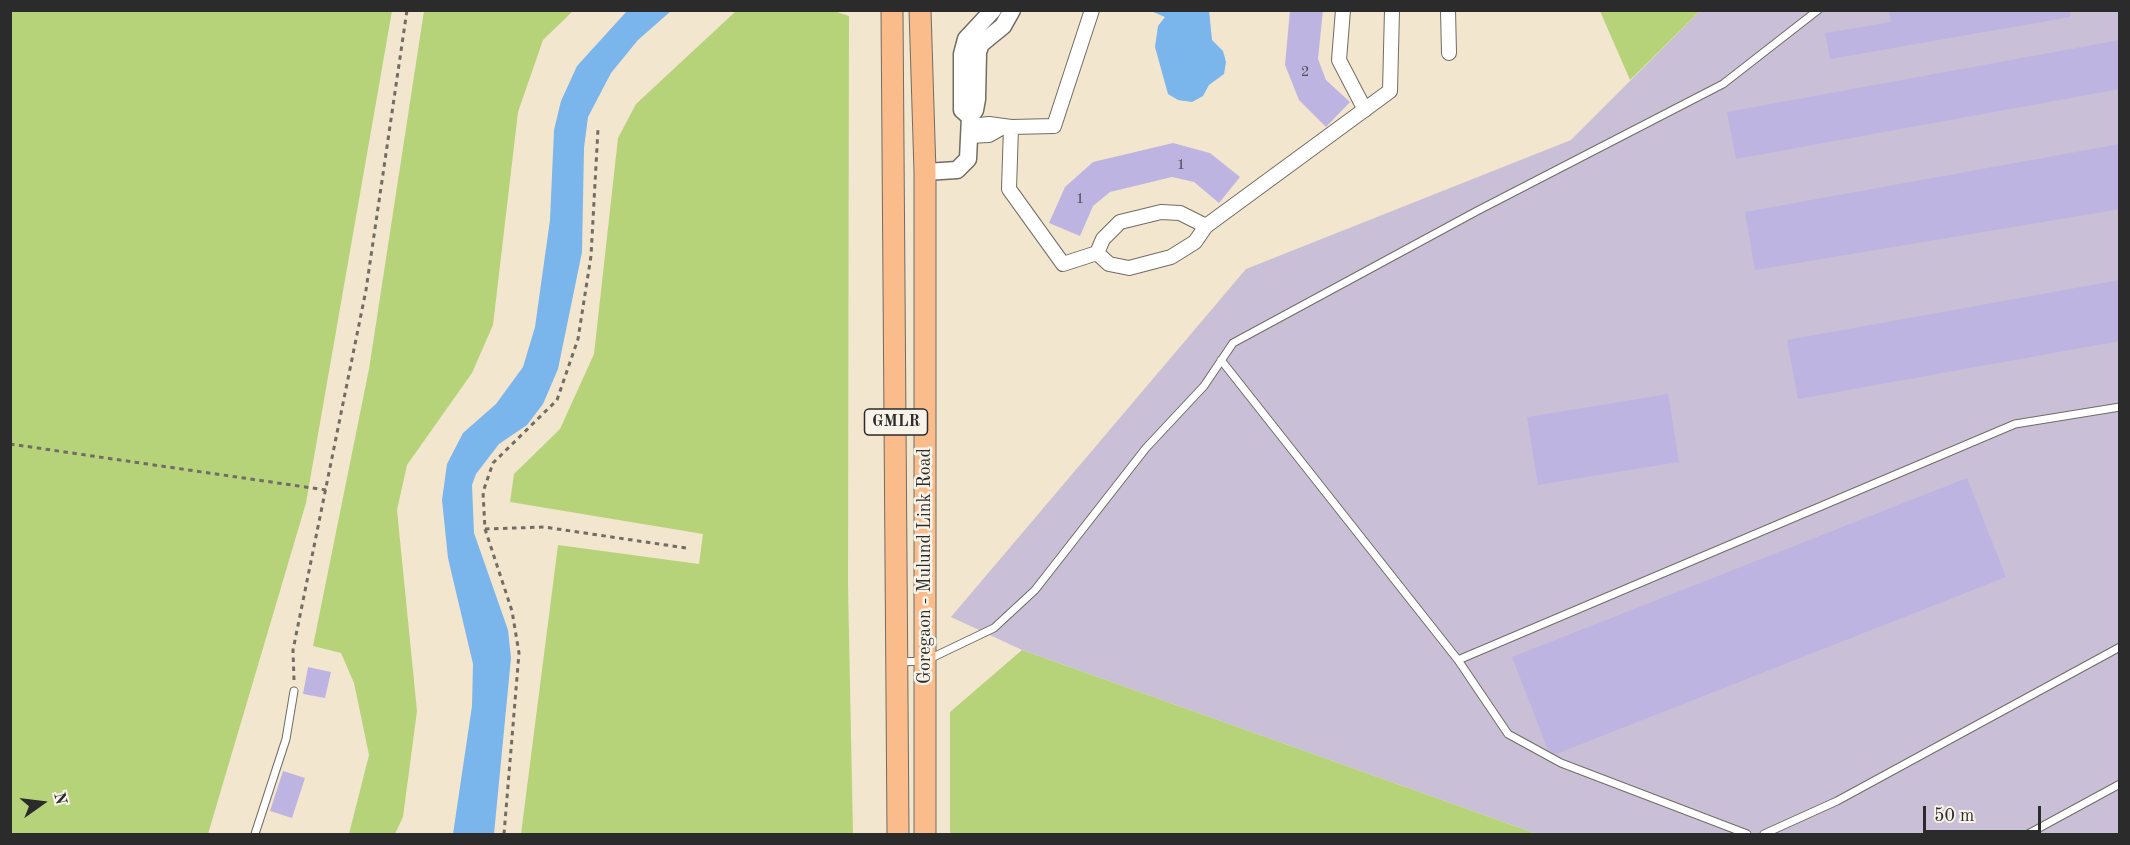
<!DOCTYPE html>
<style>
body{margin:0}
#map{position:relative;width:2130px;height:845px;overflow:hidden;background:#f3e6cf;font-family:"Old Standard TT",serif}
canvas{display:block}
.frame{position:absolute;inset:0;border:12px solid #2b2b2b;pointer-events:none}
.north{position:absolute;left:12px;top:773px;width:60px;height:60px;-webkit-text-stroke:4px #f7f3e8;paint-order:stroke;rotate:76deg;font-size:16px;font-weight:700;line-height:24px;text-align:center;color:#2b2b2b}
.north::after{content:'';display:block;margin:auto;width:21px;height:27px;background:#2b2b2b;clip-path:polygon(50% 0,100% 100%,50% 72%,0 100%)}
.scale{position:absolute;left:1923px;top:806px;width:118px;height:27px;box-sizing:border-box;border:3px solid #2b2b2b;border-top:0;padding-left:8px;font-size:18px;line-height:21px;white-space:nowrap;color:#2b2b2b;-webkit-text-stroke:4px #f7f3e8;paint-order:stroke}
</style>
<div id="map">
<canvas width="2130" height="845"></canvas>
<div class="frame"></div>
<div class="north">N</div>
<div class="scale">50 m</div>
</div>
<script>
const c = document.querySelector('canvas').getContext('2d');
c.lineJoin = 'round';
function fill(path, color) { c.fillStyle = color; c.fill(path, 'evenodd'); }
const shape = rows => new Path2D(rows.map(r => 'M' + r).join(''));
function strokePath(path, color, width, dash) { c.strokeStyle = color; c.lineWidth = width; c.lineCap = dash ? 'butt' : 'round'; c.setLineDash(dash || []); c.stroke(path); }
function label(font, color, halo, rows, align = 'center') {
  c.font = font + ' "Old Standard TT",serif'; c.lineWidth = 5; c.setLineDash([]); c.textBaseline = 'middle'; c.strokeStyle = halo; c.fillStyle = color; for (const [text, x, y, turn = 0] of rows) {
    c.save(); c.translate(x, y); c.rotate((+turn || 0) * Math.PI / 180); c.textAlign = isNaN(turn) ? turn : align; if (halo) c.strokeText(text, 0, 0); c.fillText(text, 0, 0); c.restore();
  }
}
const industrial = shape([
 [1700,11,2119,11,2119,834,1537,834,1022,650,951,617,1246,269,1571,140]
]);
const green = shape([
 [10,11,392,11,306,503,208,834,11,834],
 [424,11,573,11,543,40,518,112,493,325,472,373,407,465,397,510,417,711,403,817,395,834,349,834,369,755,354,683,341,653,313,646,369,369],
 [736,11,834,11,849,16,848,585,853,834,521,834,558,545,699,564,703,534,510,502,514,474,560,429,594,354,618,138,636,104],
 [1600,11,1700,11,1630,80],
 [1022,650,1537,834,950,834,950,712]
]);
const water = shape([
 [1209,10,1212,40,1223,51,1226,62,1224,74,1209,85,1203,96,1192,102,1178,100,1168,94,1155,47,1158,26,1165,17,1151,11],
 [627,11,671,11,638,40,611,73,588,117,584,148,582,252,558,369,543,404,527,425,499,444,476,474,472,485,474,533,508,630,511,658,494,834,453,834,472,706,473,664,448,558,442,500,447,464,463,433,496,404,523,367,535,327,550,220,554,130,561,101,577,66]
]);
const building = shape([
 [1290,10,1323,10,1318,59,1326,80,1350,102,1326,127,1299,100,1285,65],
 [1889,10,2070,10,2070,17,1830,59,1825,33,1891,22],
 [2120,40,2120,89,1736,159,1727,112],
 [1173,143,1210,153,1240,177,1219,203,1194,182,1172,177,1110,192,1093,206,1080,236,1049,223,1065,187,1093,162],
 [2120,144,2120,209,1755,270,1745,212],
 [2120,280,2120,341,1798,399,1787,340],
 [1668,394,1679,462,1538,485,1527,417],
 [1967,478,2006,577,1556,754,1548,750,1512,657],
 [308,667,331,672,325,698,303,694],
 [283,771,305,778,292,818,270,811]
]);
const path = shape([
 [10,444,326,490],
 [485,529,544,527,686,548],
 [294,680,293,650,366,290,407,10],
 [504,834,519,653,512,611,485,529,483,492,493,463,557,400,578,339,591,256,598,129]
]);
const service = shape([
 [1221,360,1458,660,1508,734,1561,763,1747,834],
 [1458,660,2015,424,2120,407],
 [899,662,925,661,994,628,1035,590,1146,448,1204,386,1233,343,1477,211,1723,84,1818,10],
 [255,834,286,739,294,691],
 [1764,834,1837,801,2120,647],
 [2028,834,2120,784]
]);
const minor = shape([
 [1343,10,1339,60,1365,110],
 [1448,10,1449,53],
 [970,126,989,124,1011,127,1009,189,1063,264,1097,253,1103,239,1120,222,1161,212,1180,213,1206,226],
 [1011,127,1054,126,1092,10],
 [969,136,989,135,1003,127],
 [1097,253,1109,264,1129,268,1171,257,1195,242,1206,226,1390,91,1392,10]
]);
const tertiary = shape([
 [970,117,962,110,962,54,966,39,993,10],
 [925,172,957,170,968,159,970,117,975,110,977,99,978,52,981,44,1003,26,1012,10]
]);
const primary = shape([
 [892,10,898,834],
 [920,10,925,172,925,834]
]);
const numberNames = [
 ["2",1305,72],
 ["1",1181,165],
 ["1",1080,199]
];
const shields = [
 [896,422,63]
];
const shieldNames = [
 ["GMLR",896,422]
];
const streetNames = [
 ["Goregaon - Mulund Link Road",925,566,-90]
];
fill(industrial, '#c9bfd7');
fill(green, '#b7d379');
fill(water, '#7ab5eb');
fill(building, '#beb4e2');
strokePath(service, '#716c64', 9);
strokePath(minor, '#716c64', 16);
strokePath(tertiary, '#716c64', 19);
strokePath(primary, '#716c64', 23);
strokePath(path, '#716c64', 3, [4.5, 4.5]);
strokePath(service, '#fff', 7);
strokePath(minor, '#fff', 14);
strokePath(tertiary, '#fff', 16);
strokePath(primary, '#f9bc8a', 21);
label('15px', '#504d59', null, numberNames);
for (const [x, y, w] of shields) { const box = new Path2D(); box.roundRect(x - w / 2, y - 13, w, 26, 4.5); c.fillStyle = '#f7f3e8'; c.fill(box); strokePath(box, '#2b2b2b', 1.5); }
label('bold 16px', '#2b2b2b', null, shieldNames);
label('18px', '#2b2b2b', '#f7f3e8', streetNames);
</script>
